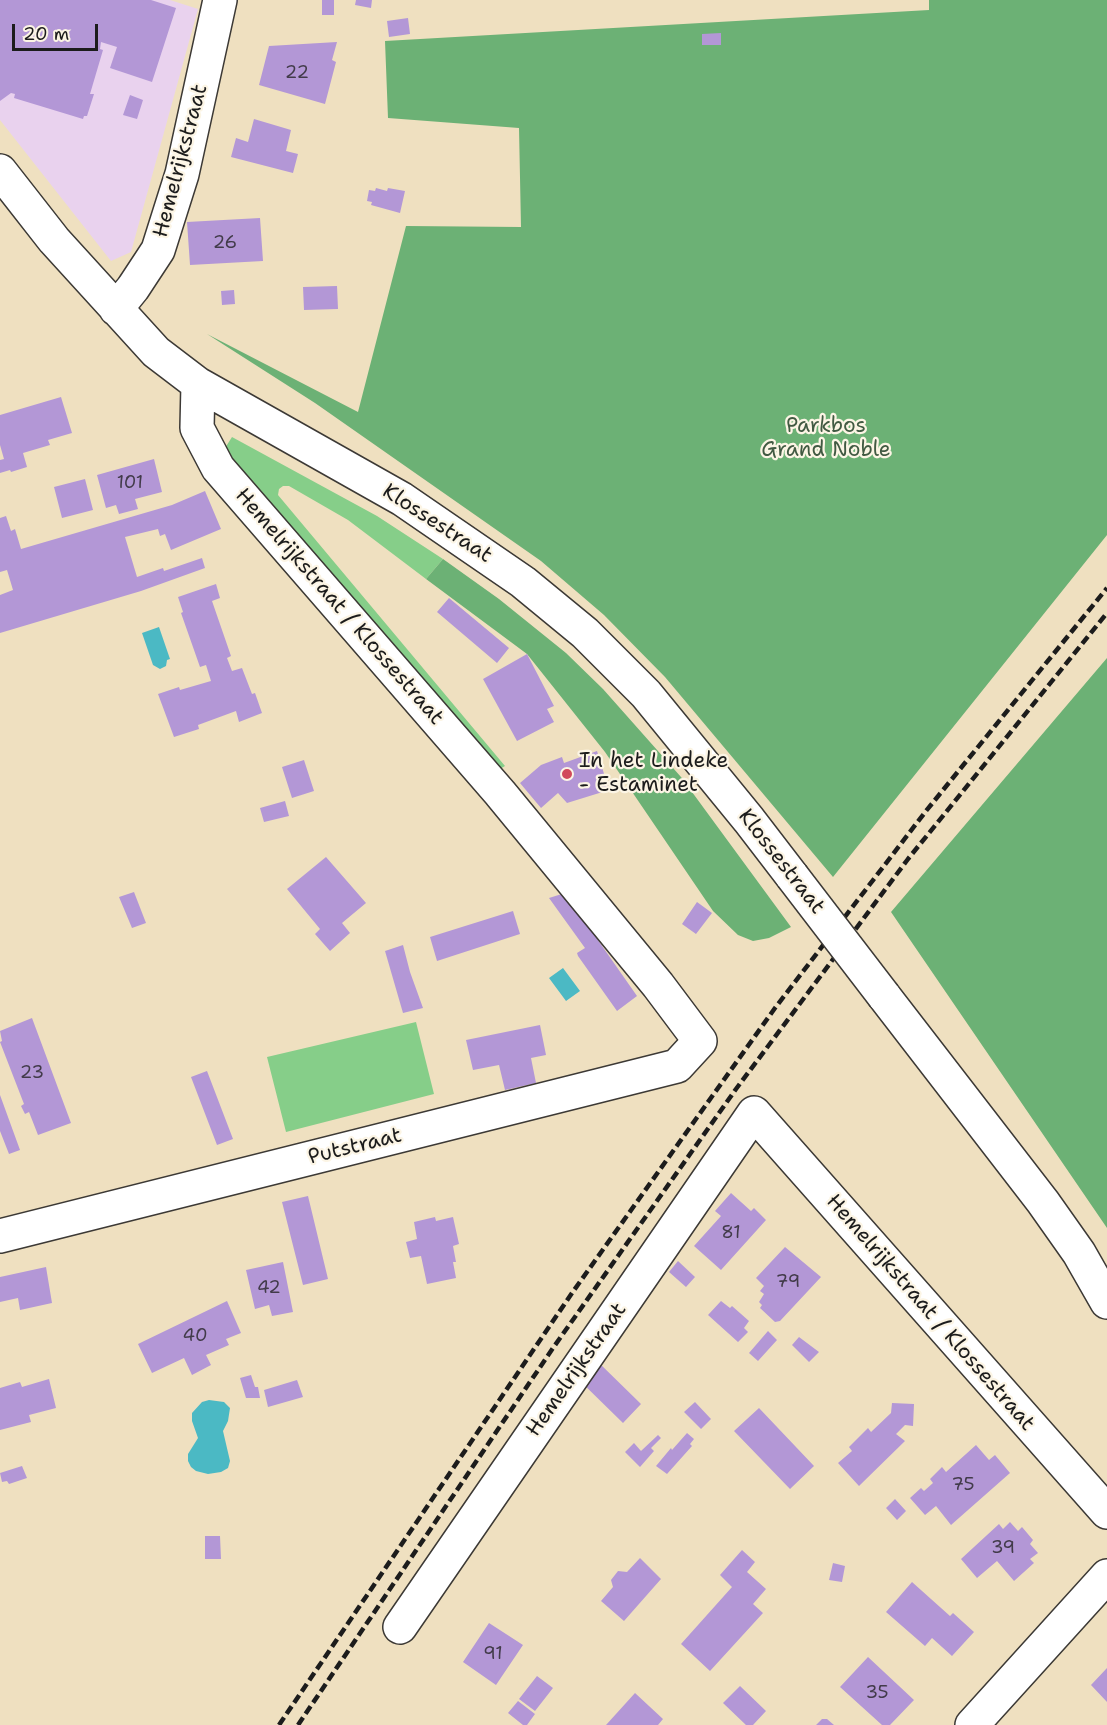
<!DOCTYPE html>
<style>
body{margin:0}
#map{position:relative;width:1107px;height:1725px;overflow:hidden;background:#efe0c0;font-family:"Shantell Sans",sans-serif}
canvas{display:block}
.scale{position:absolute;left:12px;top:24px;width:86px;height:27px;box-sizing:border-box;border:3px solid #1c1c1c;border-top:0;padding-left:8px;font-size:18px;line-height:21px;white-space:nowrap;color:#1c1c1c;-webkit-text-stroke:4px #fcf5e5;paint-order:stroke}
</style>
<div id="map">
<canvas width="1107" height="1725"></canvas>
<div class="scale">20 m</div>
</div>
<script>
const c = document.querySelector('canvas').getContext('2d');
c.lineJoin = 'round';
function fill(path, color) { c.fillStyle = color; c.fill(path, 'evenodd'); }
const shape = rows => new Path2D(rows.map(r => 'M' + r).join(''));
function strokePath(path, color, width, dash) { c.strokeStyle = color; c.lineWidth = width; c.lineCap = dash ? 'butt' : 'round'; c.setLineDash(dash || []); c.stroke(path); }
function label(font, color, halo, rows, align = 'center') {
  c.font = font + ' "Shantell Sans",sans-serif'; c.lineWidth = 4.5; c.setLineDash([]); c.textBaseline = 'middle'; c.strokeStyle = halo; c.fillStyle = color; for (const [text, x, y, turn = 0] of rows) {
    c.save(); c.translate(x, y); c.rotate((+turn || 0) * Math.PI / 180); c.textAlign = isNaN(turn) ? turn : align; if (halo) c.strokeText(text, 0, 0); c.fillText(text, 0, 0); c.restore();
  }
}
const built = shape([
 [0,0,170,0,198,9,131,252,111,261,0,120]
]);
const green = shape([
 [232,437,377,516,443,559,426,579,348,520,289,486,283,486,279,489,278,495,505,766,500,769,230,457,225,448],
 [416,1022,434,1094,286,1132,267,1057]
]);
const forest = shape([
 [929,0,1107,0,1107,535,833,877,665,677,604,615,541,561,315,403,207,334,358,412,406,226,521,227,519,128,388,118,385,41,929,10],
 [443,559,499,599,566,653,603,689,681,777,791,927,769,938,753,941,738,935,713,911,605,752,527,654,426,579],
 [1107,658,1107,1228,891,912]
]);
const water = shape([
 [159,627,170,659,167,660,166,666,160,669,153,665,142,633],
 [563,968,580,991,566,1001,549,978],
 [209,1400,224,1402,230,1408,228,1421,223,1431,230,1461,228,1468,221,1472,208,1474,196,1471,191,1467,188,1461,188,1454,198,1438,192,1421,192,1413,202,1402]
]);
const building = shape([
 [0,0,151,0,176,8,152,82,110,68,117,47,101,42,100,49,103,50,90,94,94,94,87,116,84,116,83,119,14,98,15,94,11,93,0,101],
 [322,0,334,0,334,15,322,15],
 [356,0,372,0,371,8,355,5],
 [408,18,410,34,389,37,387,21],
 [721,33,721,45,702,45,702,34],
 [337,42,332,60,336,62,325,104,259,85,269,46],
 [130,95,143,100,137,119,123,115],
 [254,119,291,130,286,151,298,154,293,173,231,157,236,138,248,142],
 [376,188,387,191,388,188,405,191,400,213,371,205,372,202,367,201,369,190,375,191],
 [260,218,263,261,190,265,187,222],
 [337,286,338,309,304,310,303,287],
 [234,290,235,304,222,305,221,291],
 [61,397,72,433,48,440,50,445,23,453,27,467,11,472,10,470,0,473,0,460,4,459,0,445,0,415],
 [154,459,162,492,135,499,138,509,119,514,116,505,106,508,97,475],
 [85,479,93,510,62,518,54,487],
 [205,491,221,529,171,550,165,534,160,536,158,529,125,537,137,577,163,568,164,571,202,558,205,568,141,591,0,633,0,595,13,590,7,570,0,572,0,518,6,516,11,531,15,529,21,549,172,505],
 [216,584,220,598,212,601,231,656,227,658,232,671,242,668,252,694,255,693,262,713,239,722,236,711,198,725,199,729,174,737,158,694,179,687,180,690,211,681,206,665,200,667,181,613,183,612,178,597],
 [449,598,509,648,497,663,437,612],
 [527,654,554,706,547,709,554,722,517,741,483,679],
 [597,751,609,790,567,803,558,793,541,808,520,783,541,765,562,757,564,763],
 [304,760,314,791,292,798,282,767],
 [285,801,289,816,264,822,260,808],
 [326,857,366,903,342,923,350,933,330,951,315,934,320,929,287,889],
 [134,892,146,923,132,928,119,897],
 [565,893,637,996,617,1011,578,956,577,953,585,948,549,898],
 [697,902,712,913,696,934,682,924],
 [513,911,520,934,437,961,430,937],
 [403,945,410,972,423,1008,403,1013,385,951],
 [32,1018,71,1123,38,1135,29,1112,25,1114,21,1106,24,1104,0,1042,2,1041,0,1031],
 [540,1025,546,1055,531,1058,536,1083,505,1090,499,1065,473,1070,466,1040],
 [207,1071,233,1139,217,1145,191,1077],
 [0,1095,20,1150,9,1154,0,1131],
 [731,1193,751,1211,754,1208,766,1220,721,1270,694,1246,721,1216,715,1211],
 [308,1196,328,1279,303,1285,282,1202],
 [435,1217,436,1221,453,1217,459,1244,453,1246,456,1262,453,1262,456,1278,427,1284,421,1256,410,1258,406,1242,417,1239,414,1222],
 [785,1247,821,1277,780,1321,775,1322,760,1308,762,1305,759,1302,764,1294,760,1291,764,1286,756,1278],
 [678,1261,695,1277,686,1287,669,1272],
 [283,1262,293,1312,272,1316,269,1305,255,1309,246,1270],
 [46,1267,52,1303,20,1310,18,1298,0,1302,0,1277],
 [227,1301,241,1333,226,1339,229,1345,206,1355,211,1365,192,1375,184,1358,152,1373,138,1344],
 [721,1301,730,1308,732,1306,749,1321,744,1328,748,1332,738,1342,708,1315],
 [768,1331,777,1340,758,1361,749,1353],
 [799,1337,819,1352,809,1362,792,1345],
 [595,1359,641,1404,623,1423,576,1377],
 [251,1375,255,1387,258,1387,260,1398,246,1398,240,1378],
 [49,1379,56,1408,29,1415,31,1422,0,1430,0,1388,20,1382,22,1387],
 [297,1380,303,1397,268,1407,264,1390],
 [695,1402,711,1419,701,1429,684,1412],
 [892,1403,914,1404,913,1426,905,1425,896,1434,905,1441,859,1486,838,1463,852,1451,849,1447,868,1428,871,1432,891,1413],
 [759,1408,814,1466,790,1489,734,1431],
 [687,1433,694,1439,690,1444,692,1446,667,1474,656,1466,671,1448,672,1450],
 [658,1435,661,1438,651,1448,654,1451,640,1467,625,1452,634,1443,641,1451],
 [976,1445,989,1460,995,1455,1010,1473,951,1525,936,1506,925,1515,910,1498,921,1488,924,1491,933,1483,930,1479,942,1467,946,1472],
 [22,1466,27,1478,9,1484,7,1481,2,1482,0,1473],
 [895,1499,906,1511,897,1520,886,1508],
 [1010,1522,1018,1531,1022,1527,1033,1540,1030,1544,1038,1553,1030,1559,1034,1563,1014,1581,997,1561,977,1578,961,1559,999,1524,1003,1529],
 [205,1536,220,1536,221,1559,205,1559],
 [742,1550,755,1562,747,1572,766,1589,753,1604,763,1613,710,1671,681,1644,732,1587,720,1575],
 [640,1558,661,1579,624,1621,601,1601,613,1587,611,1580,618,1571,627,1572],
 [833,1563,845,1566,842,1582,829,1580],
 [912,1582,950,1616,953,1613,974,1632,952,1656,932,1638,925,1646,886,1612],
 [489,1623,523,1645,496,1685,463,1662],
 [868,1657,914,1700,890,1725,882,1725,840,1687],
 [1107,1668,1107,1702,1091,1685],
 [537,1676,553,1688,535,1711,519,1699],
 [740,1686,766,1711,753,1725,746,1725,723,1703],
 [635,1693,663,1719,658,1725,606,1725],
 [518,1701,535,1714,527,1725,523,1725,508,1713],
 [822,1719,827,1719,834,1725,816,1725]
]);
const minor = shape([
 [0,171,54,240,156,352,198,384,402,499,523,582,585,633,646,694,749,820,792,876],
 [116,309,133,288,158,250,182,174,220,0],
 [884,996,1043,1202,1079,1253,1107,1302],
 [0,1236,677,1066,700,1041,658,985,500,793,218,468,197,428,198,384],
 [400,1627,754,1113,1107,1512],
 [972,1725,1107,1576]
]);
const rail = shape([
 [279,1725,572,1293,775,1008,926,811,1107,588],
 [298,1725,553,1348,736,1089,908,859,1107,613]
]);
const minorBridge = shape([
 [792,876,884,996]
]);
const markers = [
 [567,774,6,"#d1495b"]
];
const numberNames = [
 ["22",297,73],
 ["26",225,243],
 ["101",130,483],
 ["23",32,1073],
 ["81",731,1233],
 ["79",788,1282],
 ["42",269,1288],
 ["40",195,1336],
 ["75",963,1485],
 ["39",1003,1548],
 ["91",493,1654],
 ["35",877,1693]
];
const streetNames = [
 ["Hemelrijkstraat",181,161,-75],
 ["Klossestraat",437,524,33],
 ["Hemelrijkstraat / Klossestraat",339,607,49],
 ["Klossestraat",781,862,52],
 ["Putstraat",355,1147,-14],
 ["Hemelrijkstraat / Klossestraat",930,1313,49],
 ["Hemelrijkstraat",577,1370,-55]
];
const parkNames = [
 ["Parkbos",826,427],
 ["Grand Noble",826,451]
];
const poiNames = [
 ["In het Lindeke",579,762],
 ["- Estaminet",579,786]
];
fill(built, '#e9d2ee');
fill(green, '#86ce89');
fill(forest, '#6cb175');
fill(water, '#4bb9c4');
fill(building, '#b397d6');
strokePath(minor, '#3c3935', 36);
strokePath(minor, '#fff', 33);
strokePath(rail, '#1c1c1c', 4.5, [9, 4.5]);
strokePath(minorBridge, '#3c3935', 36, []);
strokePath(minorBridge, '#fff', 33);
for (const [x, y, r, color] of markers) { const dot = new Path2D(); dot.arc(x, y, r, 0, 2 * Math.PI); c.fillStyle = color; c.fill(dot); strokePath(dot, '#fcf5e5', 2); }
label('18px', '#423b4a', null, numberNames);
label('21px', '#1c1c1c', '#fcf5e5', streetNames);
label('21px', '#415a42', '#fcf5e5', parkNames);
label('21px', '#1c1c1c', '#fcf5e5', poiNames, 'left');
</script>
